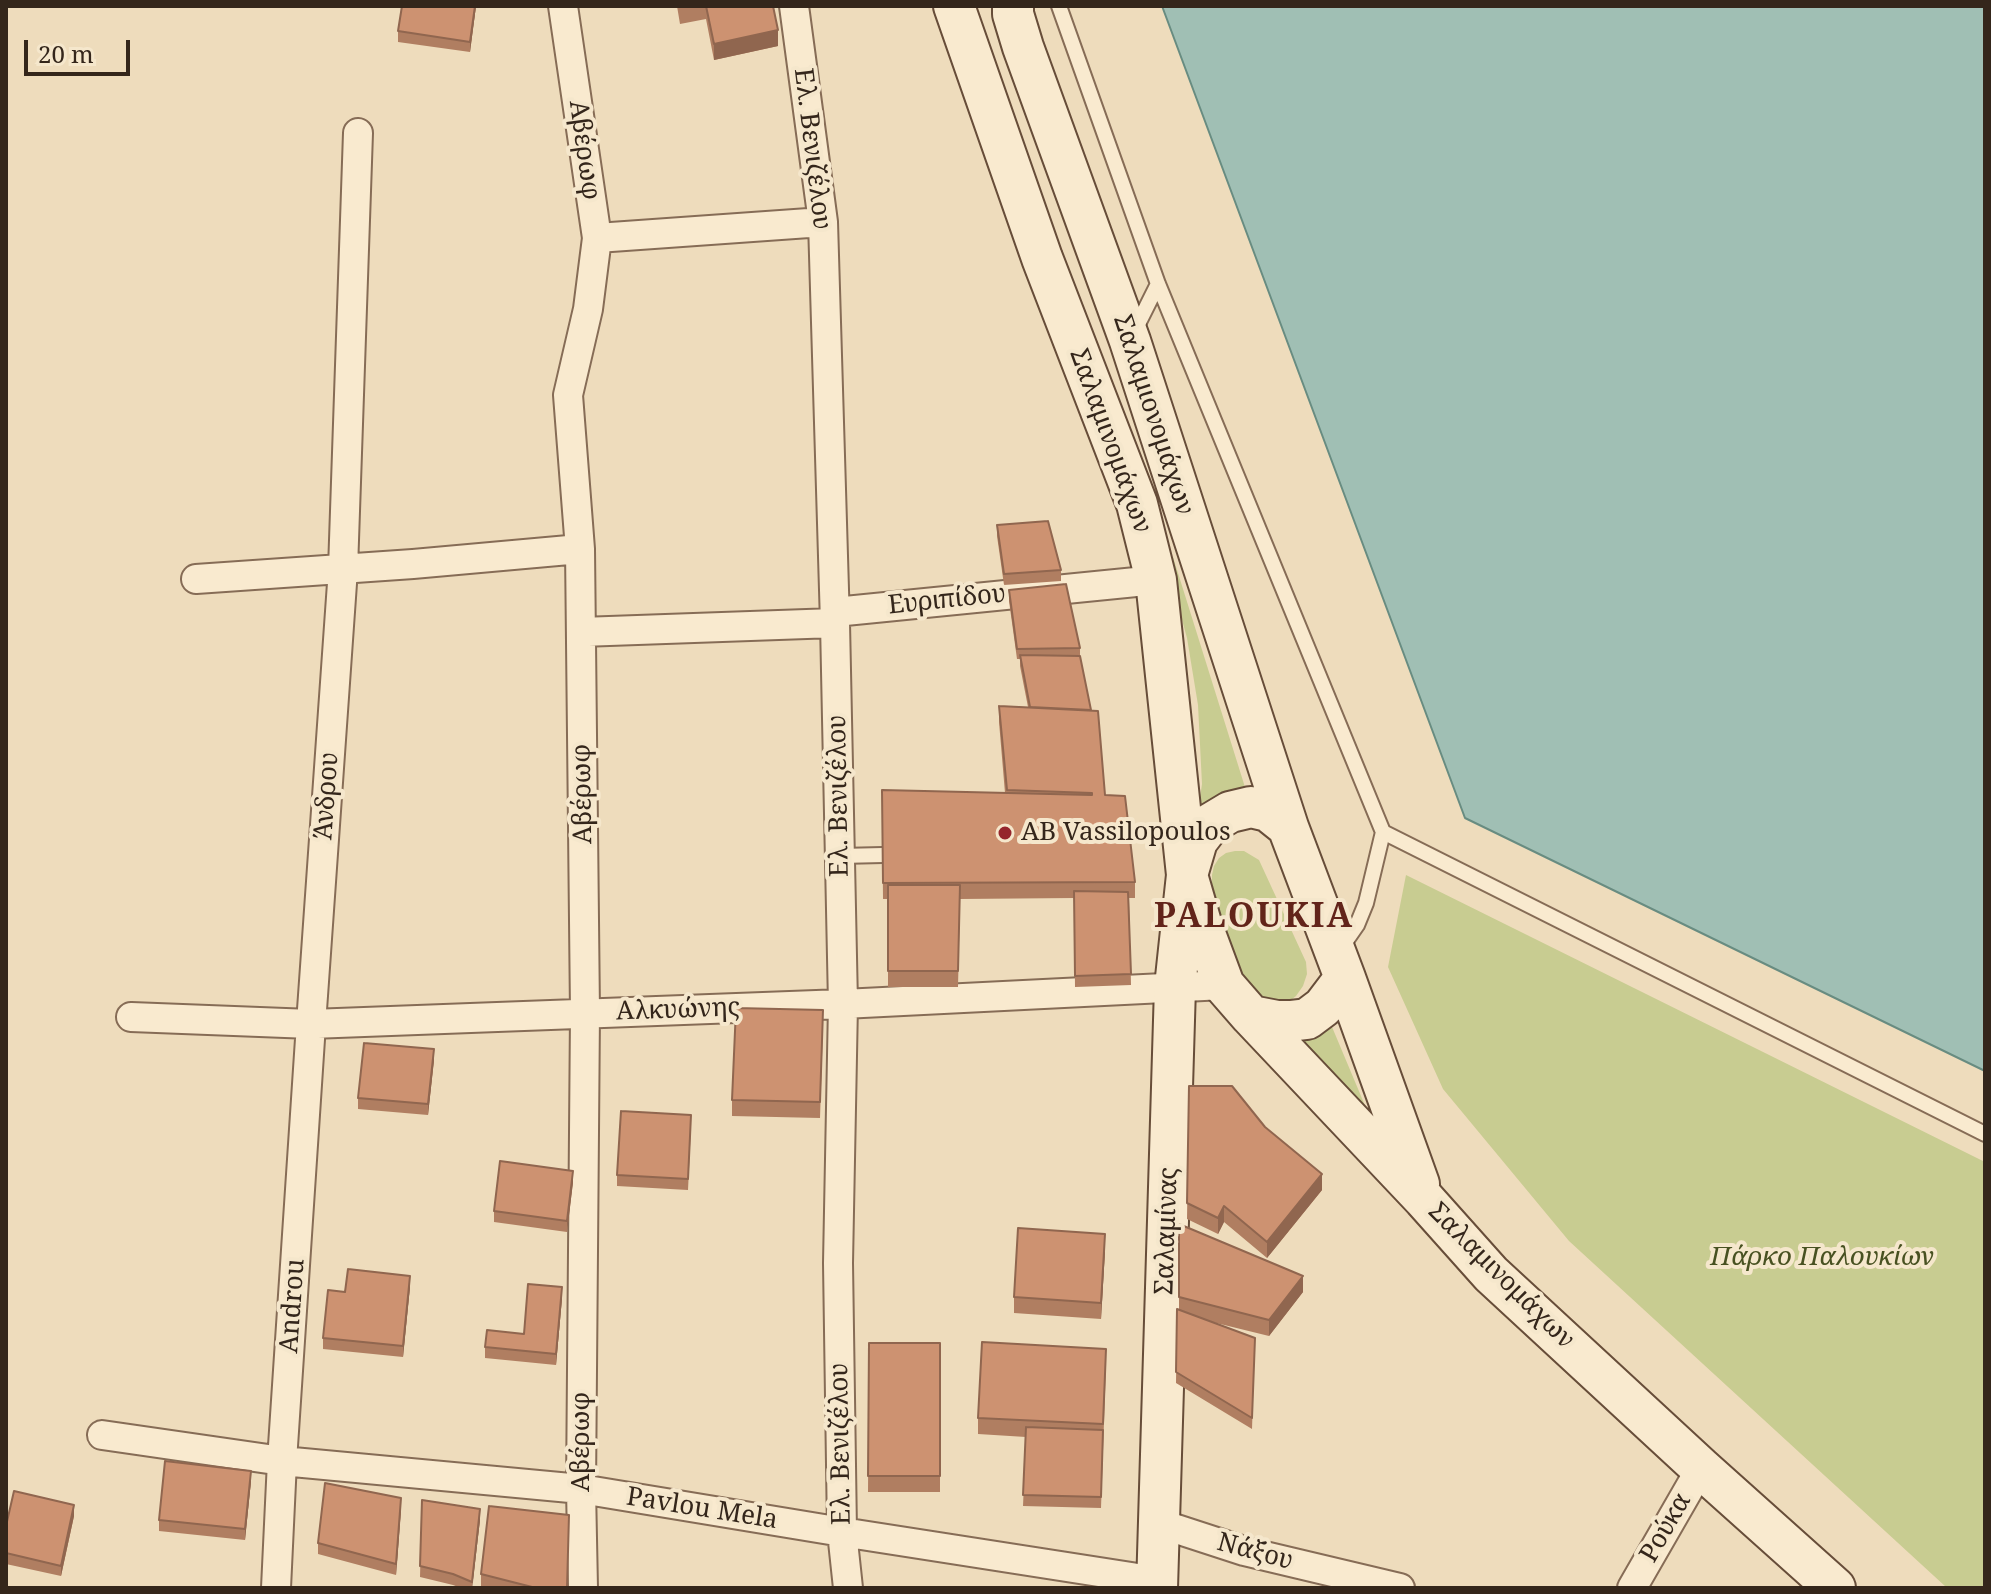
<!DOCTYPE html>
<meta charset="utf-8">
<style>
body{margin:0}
#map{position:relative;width:1991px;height:1594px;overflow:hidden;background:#eedcbc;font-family:"Noto Serif",serif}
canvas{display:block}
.frame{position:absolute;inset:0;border:8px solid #34261b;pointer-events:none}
.scale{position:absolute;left:24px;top:40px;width:106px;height:36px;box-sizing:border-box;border:4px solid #34261b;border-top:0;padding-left:10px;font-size:24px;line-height:28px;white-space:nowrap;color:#34261b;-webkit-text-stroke:6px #f5e7cc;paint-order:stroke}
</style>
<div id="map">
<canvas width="1991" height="1594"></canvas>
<div class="frame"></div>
<div class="scale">20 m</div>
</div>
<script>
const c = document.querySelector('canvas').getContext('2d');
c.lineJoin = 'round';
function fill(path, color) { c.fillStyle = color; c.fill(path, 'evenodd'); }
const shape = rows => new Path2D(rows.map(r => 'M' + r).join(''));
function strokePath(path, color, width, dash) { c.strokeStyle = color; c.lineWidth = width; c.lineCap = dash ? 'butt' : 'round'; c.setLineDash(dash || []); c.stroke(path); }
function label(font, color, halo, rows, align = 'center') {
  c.font = font + ' "Noto Serif",serif'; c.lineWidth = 8; c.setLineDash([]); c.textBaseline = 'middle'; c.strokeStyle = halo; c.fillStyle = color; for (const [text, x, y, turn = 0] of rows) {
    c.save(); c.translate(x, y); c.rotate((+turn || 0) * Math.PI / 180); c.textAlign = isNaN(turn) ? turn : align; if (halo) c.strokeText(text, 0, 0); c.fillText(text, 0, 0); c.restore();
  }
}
const green = shape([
 [1173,557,1249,800,1198,812,1202,784,1198,705,1187,638,1167,565],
 [1235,851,1244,851,1259,860,1306,962,1307,974,1303,986,1296,996,1287,1003,1263,1006,1236,971,1212,884,1212,875,1214,866,1219,858,1226,853],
 [1406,875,1985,1162,1985,1588,1946,1587,1569,1241,1443,1089,1388,967],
 [1327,1015,1374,1127,1292,1037]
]);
const water = shape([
 [1162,6,1985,6,1985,1071,1465,818,1162,6]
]);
const service = shape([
 [1059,6,1158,284,1383,832,1366,903,1357,925,1339,951],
 [1135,330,1158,284],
 [1383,832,1985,1134],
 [840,856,883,855]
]);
const minor = shape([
 [563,6,597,238,588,309,568,395,580,549,585,1013,581,1489,583,1588],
 [794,6,823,222,835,623,843,1004,838,1263,842,1532,848,1588],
 [597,238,823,222],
 [196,579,413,564,580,549],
 [835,612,1156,580],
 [581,632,835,623],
 [131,1017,311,1024,843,1004,1224,985],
 [102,1435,282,1461,581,1489,842,1532,1157,1581],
 [1158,1523,1244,1551,1400,1588],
 [276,1588,282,1461,311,1024,343,569,358,133],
 [1632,1588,1701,1468]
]);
const secondary = shape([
 [954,6,1042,258,1137,504,1156,580,1187,875,1201,923,1224,985,1251,1016,1424,1199,1491,1274,1701,1468,1835,1588],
 [1013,6,1013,14,1023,47,1130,341,1288,827,1345,978,1419,1184],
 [1251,1016,1277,1021,1290,1021,1307,1019,1323,1007,1345,978],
 [1157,1588,1175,987,1187,875,1197,841,1210,824,1230,812,1251,807,1268,811,1288,827]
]);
const wall = shape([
 [402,6,476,6,470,52,398,42,398,31],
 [677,6,773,6,778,46,714,60,706,19,680,24],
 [997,525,1061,570,1061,581,1004,585,997,536],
 [1009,590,1080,648,1080,656,1105,795,1135,882,1135,898,1129,898,1131,985,1075,987,1074,898,960,899,958,987,888,987,888,899,883,899,882,790,1005,793,999,722,999,706,1028,707,1020,666,1020,659,1017,659,1009,601],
 [823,1026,820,1118,732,1116,732,1100],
 [434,1060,428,1115,358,1109,358,1098],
 [1189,1086,1265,1127,1322,1190,1267,1258,1224,1222,1218,1234,1187,1219],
 [691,1126,688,1190,617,1186,617,1175],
 [573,1182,567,1232,494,1222,494,1211],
 [1179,1224,1303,1292,1269,1336,1208,1321,1255,1338,1252,1429,1176,1383,1177,1309,1179,1310],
 [1105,1250,1101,1319,1014,1313,1014,1297],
 [410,1287,403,1357,323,1349,323,1338,345,1292],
 [562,1298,556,1365,485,1358,485,1347,524,1334],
 [869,1343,940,1343,940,1492,868,1492],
 [1106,1365,1101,1508,1023,1506,1026,1437,978,1434,978,1418],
 [251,1481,245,1540,159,1531,159,1520],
 [422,1500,480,1520,472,1588,461,1588,453,1585,420,1577],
 [401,1509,396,1575,318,1554,318,1543],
 [74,1516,61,1576,6,1564,6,1526],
 [481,1574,568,1588,481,1588]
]);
const shadedWall = shape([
 [475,6,476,6,470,52,470,42],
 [778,30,778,46,714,60,714,44],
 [434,1049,434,1060,428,1115,428,1104],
 [573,1171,573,1182,567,1232,567,1221],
 [1322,1174,1322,1190,1267,1258,1267,1242],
 [1224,1206,1224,1222,1218,1234,1218,1218],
 [1105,1234,1105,1250,1101,1319,1101,1303],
 [410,1276,410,1287,403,1357,403,1346],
 [1303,1276,1303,1292,1269,1336,1269,1320],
 [562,1287,562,1298,556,1365,556,1354],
 [251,1471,251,1481,245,1540,245,1529],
 [401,1498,401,1509,396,1575,396,1564],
 [74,1505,74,1516,61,1576,61,1566],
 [480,1509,480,1520,472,1588,472,1582]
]);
const building = shape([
 [402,6,475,6,470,42,398,31,402,6],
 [706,6,773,6,778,30,714,44,706,6],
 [1048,521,1061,570,1004,574,997,525,1048,521],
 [1066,584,1080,648,1017,649,1009,590,1066,584],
 [1020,655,1080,656,1091,710,1030,707,1020,655],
 [999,706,1098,711,1105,795,1125,796,1135,882,883,883,882,790,1092,795,1092,793,1007,790,999,706],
 [888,885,960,885,958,971,888,971,888,885],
 [1074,891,1128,892,1131,974,1075,976,1074,891],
 [736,1008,823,1010,820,1102,732,1100,736,1008],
 [364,1043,434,1049,428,1104,358,1098,364,1043],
 [1189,1086,1232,1086,1265,1127,1322,1174,1267,1242,1224,1206,1218,1218,1187,1203,1189,1086],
 [621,1111,691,1115,688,1179,617,1175,621,1111],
 [500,1161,573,1171,567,1221,494,1211,500,1161],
 [1179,1224,1303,1276,1269,1320,1179,1297,1179,1224],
 [1018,1228,1105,1234,1101,1303,1014,1297,1018,1228],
 [348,1269,410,1276,403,1346,323,1338,328,1290,345,1292,348,1269],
 [528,1284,562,1287,556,1354,485,1347,487,1330,524,1334,528,1284],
 [1177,1309,1255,1338,1252,1418,1176,1372,1177,1309],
 [982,1342,1106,1349,1103,1424,978,1418,982,1342],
 [869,1343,940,1343,940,1476,868,1476,869,1343],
 [1026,1427,1103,1430,1101,1497,1023,1495,1026,1427],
 [165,1461,251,1471,245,1529,159,1520,165,1461],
 [325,1483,401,1498,396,1564,318,1543,325,1483],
 [14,1491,74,1505,61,1566,6,1553,6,1526,14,1491],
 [422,1500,480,1509,472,1582,453,1574,420,1566,422,1500],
 [489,1506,569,1515,567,1588,536,1588,481,1574,489,1506]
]);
const markers = [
 [1005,833,8,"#95252c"]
];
const streetNames = [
 ["Ελ. Βενιζέλου",812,149,83],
 ["Αβέρωφ",584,150,82],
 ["Σαλαμιονομάχων",1153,415,72],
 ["Σαλαμινομάχων",1110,441,70],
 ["Ευριπίδου",947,600,-6],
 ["Αβέρωφ",583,794,-91],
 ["Άνδρου",327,796,-86],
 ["Ελ. Βενιζέλου",839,796,-91],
 ["Αλκυώνης",678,1010,-2],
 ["Σαλαμίνας",1167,1231,-88],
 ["Σαλαμινομάχων",1501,1276,45],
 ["Androu",293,1306,-86],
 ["Αβέρωφ",582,1442,-90],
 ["Ελ. Βενιζέλου",841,1444,-91],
 ["Pavlou Mela",702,1509,9],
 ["Ρούκα",1666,1528,-60],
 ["Νάξου",1255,1552,15]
];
const poiNames = [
 ["AB Vassilopoulos",1021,833]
];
const parkNames = [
 ["Πάρκο Παλουκίων",1822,1258]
];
const districtNames = [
 ["PALOUKIA",1254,917]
];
fill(green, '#c8cc91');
fill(water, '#a0bfb4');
strokePath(water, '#688c81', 2);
strokePath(service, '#866c56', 18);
strokePath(minor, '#866c56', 32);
strokePath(secondary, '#674d39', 44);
strokePath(service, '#f9eacf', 14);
strokePath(minor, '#f9eacf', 28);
strokePath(secondary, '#f9eacf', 40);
fill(wall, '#b07e61');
fill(shadedWall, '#90664f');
fill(building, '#cd9271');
strokePath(building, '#90664f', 2);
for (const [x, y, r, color] of markers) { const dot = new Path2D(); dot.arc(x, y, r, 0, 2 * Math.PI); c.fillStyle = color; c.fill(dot); strokePath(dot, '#f5e7cc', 3); }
label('26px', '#34261b', '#f5e7cc', streetNames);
label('26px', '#34261b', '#f5e7cc', poiNames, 'left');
label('italic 26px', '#485121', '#f5e7cc', parkNames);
c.letterSpacing = '2px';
label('bold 34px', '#62241a', '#f5e7cc', districtNames);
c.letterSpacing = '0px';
</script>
